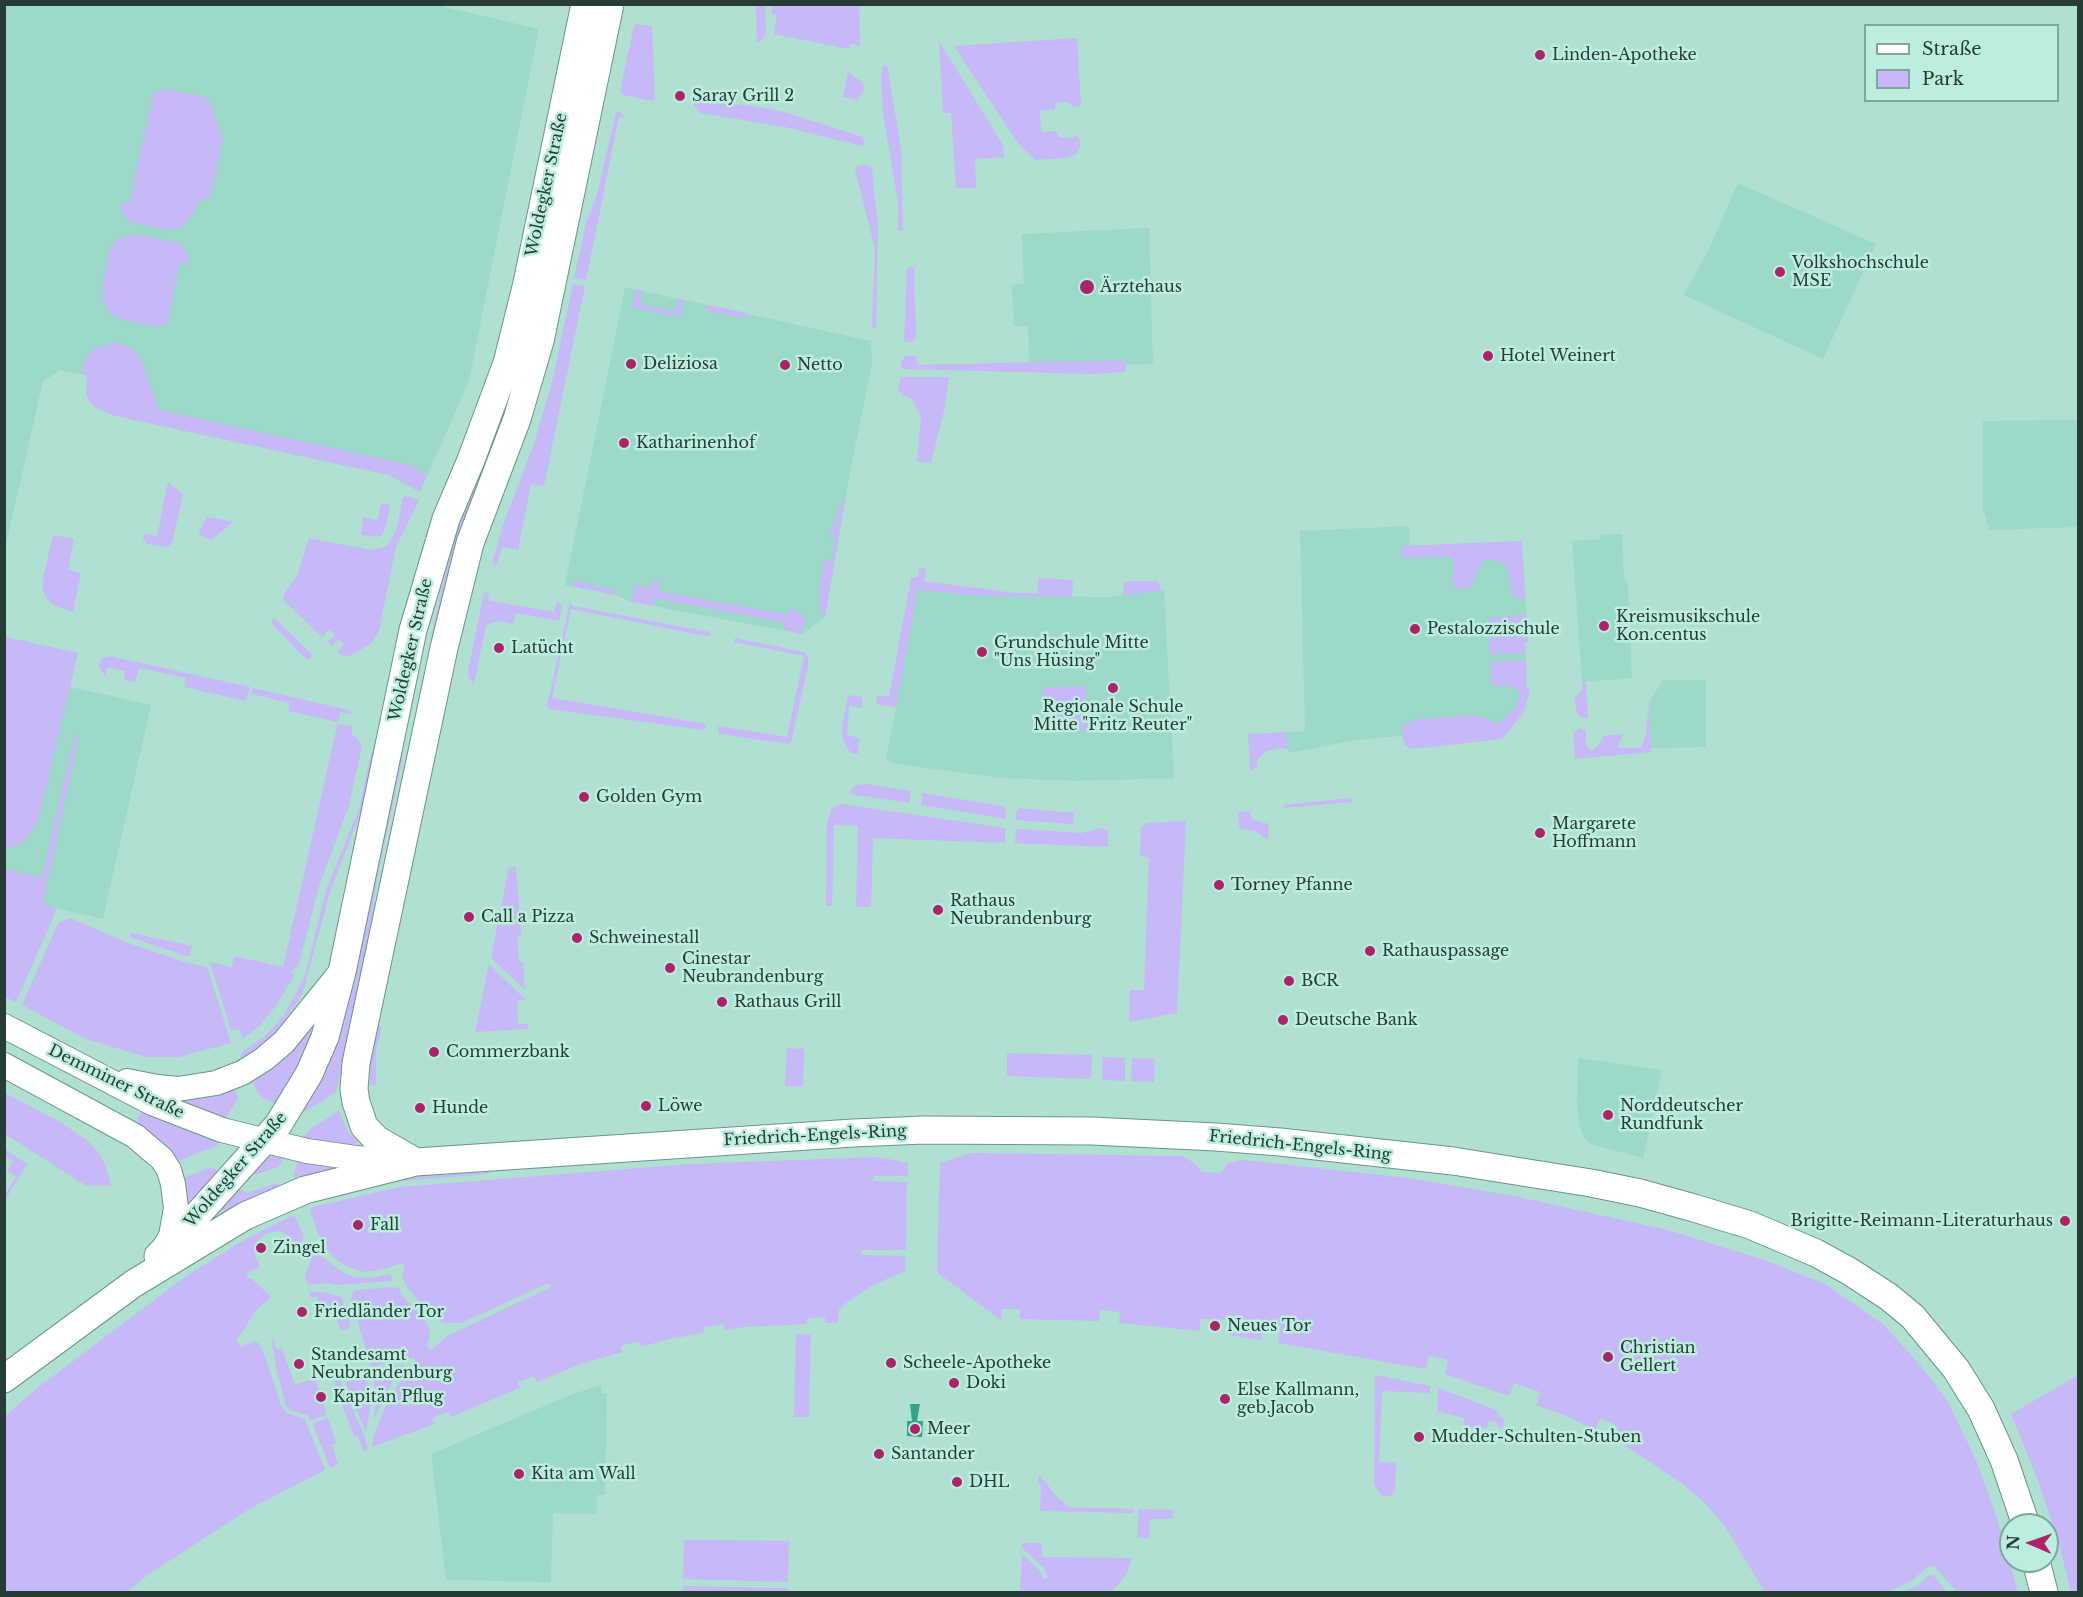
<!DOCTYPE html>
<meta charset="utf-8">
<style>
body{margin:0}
#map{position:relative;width:2083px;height:1597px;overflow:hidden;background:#afe0d2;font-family:"Libre Baskerville",serif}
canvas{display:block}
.frame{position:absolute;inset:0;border:6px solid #283c37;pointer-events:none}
.legend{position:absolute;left:1864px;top:24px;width:195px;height:78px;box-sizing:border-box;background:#bbeedf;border:2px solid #80a79c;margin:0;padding:8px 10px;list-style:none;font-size:18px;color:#283c37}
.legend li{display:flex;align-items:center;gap:12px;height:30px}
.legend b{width:30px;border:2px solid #80a79c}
.north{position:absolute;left:1999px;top:1513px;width:60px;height:60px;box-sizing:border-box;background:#bbeedf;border:2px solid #80a79c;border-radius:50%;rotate:272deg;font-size:16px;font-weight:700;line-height:24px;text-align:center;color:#283c37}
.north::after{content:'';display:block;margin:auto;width:21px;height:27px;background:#ab2368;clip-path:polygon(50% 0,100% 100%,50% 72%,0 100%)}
</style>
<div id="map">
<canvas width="2083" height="1597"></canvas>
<div class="frame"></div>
<ul class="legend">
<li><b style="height:8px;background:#fff"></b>Straße</li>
<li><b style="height:16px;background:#c7b8f7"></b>Park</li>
</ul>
<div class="north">N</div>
</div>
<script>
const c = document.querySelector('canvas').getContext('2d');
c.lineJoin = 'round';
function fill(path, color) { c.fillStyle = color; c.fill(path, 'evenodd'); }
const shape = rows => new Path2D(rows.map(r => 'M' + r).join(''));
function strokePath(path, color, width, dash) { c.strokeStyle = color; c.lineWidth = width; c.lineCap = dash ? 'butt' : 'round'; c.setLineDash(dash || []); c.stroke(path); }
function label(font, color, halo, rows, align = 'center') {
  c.font = font + ' "Libre Baskerville",serif'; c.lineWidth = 5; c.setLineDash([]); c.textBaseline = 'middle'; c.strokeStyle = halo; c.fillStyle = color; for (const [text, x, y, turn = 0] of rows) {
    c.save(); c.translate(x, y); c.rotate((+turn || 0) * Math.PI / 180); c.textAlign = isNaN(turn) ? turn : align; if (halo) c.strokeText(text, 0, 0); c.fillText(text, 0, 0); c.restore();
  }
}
const built = shape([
 [432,4,539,29,469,381,420,492,389,475,116,416,98,409,91,403,86,395,87,375,58,370,57,373,43,381,5,549,5,5],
 [1738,183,1876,244,1823,359,1684,295,1709,249],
 [1149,228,1153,364,1126,365,1125,360,1029,363,1028,326,1014,326,1012,285,1024,284,1022,234],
 [625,287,871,341,872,364,850,472,825,617,802,634,632,602,615,595,565,585],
 [2078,420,2078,527,1989,530,1983,508,1983,421],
 [1409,526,1410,546,1522,541,1528,642,1525,643,1526,660,1527,689,1530,689,1501,735,1412,749,1405,746,1402,736,1388,737,1355,740,1289,753,1285,732,1305,731,1300,531],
 [1622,534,1624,579,1628,583,1632,678,1582,682,1572,541,1600,539,1601,535],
 [918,590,983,596,1110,597,1164,590,1174,778,1076,781,1001,778,897,764,886,760],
 [5,637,78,653,70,687,151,705,103,919,43,905,5,958],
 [1663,680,1706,680,1706,747,1651,748,1649,702],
 [1578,1058,1662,1070,1643,1158,1591,1144,1584,1138,1579,1124,1577,1104],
 [601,1385,602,1393,607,1394,605,1495,597,1495,597,1514,553,1513,551,1582,446,1580,431,1454,573,1394]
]);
const green = shape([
 [756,5,765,5,766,33,762,40,757,43],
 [771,5,859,5,860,46,851,43,849,49,774,34,777,15,772,14],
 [636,24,652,26,655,99,652,101,623,95,620,91,634,26],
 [1077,38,1081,106,1075,107,1066,102,1055,103,1055,109,1040,111,1041,132,1056,131,1058,136,1063,138,1074,137,1077,134,1080,141,1080,147,1076,154,1068,158,1035,160,1017,142,954,46],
 [939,41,1003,145,1004,157,975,159,976,188,956,188,951,113,943,113],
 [887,65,901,149,903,230,898,231,898,202,883,114,881,77,883,66],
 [848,72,862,82,864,87,863,93,857,100,843,97],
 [162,88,208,98,223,140,211,194,197,205,189,220,179,229,169,230,134,223,125,218,121,209,122,202,130,202,153,95],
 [691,102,748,105,788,113,863,137,865,144,862,146,785,127,701,113],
 [616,112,620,112,624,118,619,117,586,280,574,278,587,219,596,199],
 [863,165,870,166,872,169,878,228,876,328,872,327,875,250,855,169,857,166],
 [133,234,180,243,186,252,190,265,180,263,167,324,156,327,118,319,109,312,104,302,102,290,110,247,117,240],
 [909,267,914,267,916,337,911,342,907,342,904,341,907,269],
 [573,284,585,286,544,486,531,484,518,550,502,547,496,566,492,563,504,522,534,444,552,382],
 [636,289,642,291,640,304,675,311,679,299,684,300,680,317,632,307],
 [707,305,747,313,746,318,706,311],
 [114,343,123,344,132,349,141,359,159,410,410,465,427,475,420,492,389,475,116,416,98,409,91,403,86,395,87,376,82,374,84,365,88,355,95,349],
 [906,356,916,356,917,365,1126,360,1126,371,1124,372,1093,374,903,369,901,368,901,361],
 [901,377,949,377,944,411,931,463,917,461,921,416,911,398,902,395,898,389],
 [496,418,505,421,437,639,431,637,444,577,459,523],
 [168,482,183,495,172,543,168,547,147,544,143,539,144,534,157,536],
 [405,496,419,500,396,547,379,630,372,643,352,655,346,656,341,655,338,651,344,644,339,639,332,646,328,642,335,635,329,630,322,637,283,600,284,594,297,576,309,538,371,550,386,547,393,537,398,525,402,499],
 [843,499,845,499,825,617,822,616,819,605,820,581,824,560,831,561,835,537,829,536],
 [384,503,389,505,390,508,387,522,382,535,378,537,361,535,363,517,377,520,381,505],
 [207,517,233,522,211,540,198,534],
 [53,535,74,539,68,570,81,573,73,612,55,606,47,599,43,591,43,578],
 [1522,541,1525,598,1516,599,1513,595,1506,567,1501,562,1488,559,1483,560,1470,588,1456,589,1453,586,1453,557,1402,558,1401,546],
 [919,567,926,568,924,581,1015,593,1037,593,1039,578,1073,580,1072,597,983,596,918,590,896,707,877,704,876,695,889,697,911,578,918,576],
 [654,579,660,580,658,591,788,615,789,609,795,610,804,616,805,621,802,634,785,630,783,622,654,598,655,606,632,602,634,585,652,588],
 [576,580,583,581,582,583,616,590,615,595,572,586],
 [1126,581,1156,581,1160,585,1161,591,1123,595,1124,584],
 [484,592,489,593,488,600,554,612,557,602,560,603,562,606,559,621,516,613,513,624,499,621,486,625,474,684,469,678,468,671],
 [570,602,572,606,710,632,710,637,571,609,552,698,706,724,705,728,703,730,549,709,547,706],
 [1526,615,1528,642,1525,643,1526,653,1490,655,1488,618],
 [274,618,312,654,310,659,306,659,272,624,271,621],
 [5,637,78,653,38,821,26,839,19,845,5,849],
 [735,638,804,652,808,657,808,667,791,742,789,744,719,734,718,726,787,737,804,656,734,642],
 [109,656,250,687,250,688,246,701,184,687,186,678,139,668,135,682,124,680,125,671,107,667,105,676,99,667,101,659],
 [1526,660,1527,689,1530,689,1524,712,1502,739,1412,749,1405,746,1402,728,1411,720,1473,715,1486,718,1494,723,1501,722,1516,707,1520,693,1516,687,1492,686,1491,662],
 [1586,681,1588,718,1585,718,1579,716,1576,711,1575,697,1582,690,1582,682],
 [1086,686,1087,730,1044,732,1042,688],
 [253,688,348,710,354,715,340,712,338,724,353,726,351,734,358,739,362,746,349,806,318,889,299,964,291,971,294,975,292,980,275,1007,260,1025,243,1039,239,1029,231,1031,210,962,232,967,234,956,283,967,338,722,288,711,290,703,251,694],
 [848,695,862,697,862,708,849,706,847,735,859,738,858,754,851,753,847,748,843,739,842,729],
 [1649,702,1651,752,1575,759,1573,735,1576,730,1581,728,1586,731,1586,744,1590,751,1598,746,1603,736,1623,734,1618,748,1641,748,1646,734],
 [1285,732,1289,753,1287,749,1281,748,1267,751,1257,760,1257,767,1250,771,1248,734],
 [75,735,79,735,43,904,56,908,53,918,16,1002,5,997,5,869,42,877],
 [375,751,364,804,330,892,302,995,278,1030,267,1041,242,1059,241,1053,266,1035,284,1015,305,976,326,890,359,809,371,753],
 [397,756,403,757,377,879,364,978,336,1092,301,1114,299,1113],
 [868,784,911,791,909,803,850,794,851,789,856,785],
 [923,793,1003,806,1006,810,1005,819,921,805],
 [1351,798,1352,802,1284,808,1284,805],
 [841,804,1005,828,1005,843,873,838,871,907,856,907,858,826,834,825,832,906,826,906,827,823,832,808],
 [1019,808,1074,813,1073,824,1016,820,1016,811],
 [1249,811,1253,820,1269,824,1268,840,1255,831,1241,829,1239,826,1238,812],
 [1186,821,1177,1013,1129,1022,1130,990,1144,990,1149,857,1140,856,1141,828,1147,823],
 [1100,828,1108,830,1108,847,1015,843,1016,829,1082,833],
 [509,867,516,867,521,936,517,937,519,962,523,962,525,990,491,958],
 [70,918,128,943,188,963,207,967,231,1043,179,1057,146,1057,86,1039,22,1005,58,923],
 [131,933,192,946,189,957,130,937],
 [489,964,526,1000,517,1001,518,1024,528,1024,528,1029,475,1032],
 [312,1024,316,1026,294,1077,277,1105,263,1098,257,1092,252,1081,282,1061,298,1043],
 [376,1025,382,1027,376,1051,376,1085,370,1085,370,1050],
 [787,1048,804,1049,803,1087,785,1086],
 [1007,1053,1092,1055,1091,1079,1007,1076],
 [1102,1057,1125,1058,1125,1081,1102,1080],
 [1132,1058,1155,1059,1154,1082,1131,1081],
 [235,1088,238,1099,225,1119,185,1104,185,1100,220,1094],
 [5,1093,62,1123,89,1142,99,1153,105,1164,111,1186,85,1185,5,1134],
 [143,1111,219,1140,218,1145,176,1162,164,1143,140,1125,137,1118],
 [339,1111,348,1132,358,1141,358,1145,356,1147,303,1138,313,1127],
 [5,1149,27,1164,5,1200,5,1195,16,1177,7,1171,13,1162,5,1156],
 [267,1153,285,1157,278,1167,248,1177],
 [971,1153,1182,1156,1194,1163,1202,1172,1221,1173,1227,1164,1243,1160,1409,1178,1519,1197,1668,1230,1767,1261,1825,1284,1883,1324,1920,1365,1948,1402,1976,1460,1997,1518,2018,1592,1957,1592,1934,1566,1927,1567,1913,1580,1888,1592,1765,1592,1724,1525,1705,1503,1684,1485,1614,1438,1619,1427,1601,1418,1595,1430,1566,1416,1536,1405,1540,1392,1514,1383,1509,1396,1445,1374,1448,1360,1429,1356,1426,1369,1278,1343,1281,1325,1265,1322,1261,1340,1229,1335,1230,1320,1201,1319,1199,1331,1119,1323,1120,1312,1100,1310,1099,1321,1020,1319,1020,1309,1002,1309,1002,1319,999,1319,939,1274,937,1269,940,1163],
 [879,1157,908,1163,908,1176,874,1176,873,1181,907,1182,906,1250,862,1250,861,1255,906,1256,905,1271,871,1286,845,1304,839,1310,837,1323,825,1323,825,1317,807,1318,807,1324,744,1327,724,1330,723,1324,703,1327,704,1333,669,1339,641,1347,639,1341,621,1346,622,1352,581,1364,537,1382,534,1376,518,1382,520,1388,451,1417,448,1412,432,1418,434,1424,372,1447,374,1435,384,1410,398,1385,416,1361,414,1358,393,1360,374,1367,371,1366,351,1300,352,1294,355,1290,393,1287,399,1288,400,1293,428,1324,430,1337,427,1344,430,1351,447,1336,551,1287,549,1283,461,1323,445,1323,439,1321,419,1302,405,1284,402,1275,405,1269,402,1263,380,1270,364,1272,348,1267,338,1261,324,1247,320,1239,310,1211,312,1207,400,1187,690,1164],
 [298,1160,332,1165,334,1168,332,1170,296,1180,294,1176],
 [208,1168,215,1169,221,1174,193,1205,188,1203,183,1178],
 [489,1172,488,1174,402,1181,380,1185,400,1178],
 [277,1183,280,1186,249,1200,227,1213,220,1208,236,1187,247,1193],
 [292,1216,295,1216,304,1237,298,1250,297,1251,289,1236,282,1231,267,1233,258,1240,256,1244,255,1255,260,1267,248,1272,247,1278,252,1279,269,1295,270,1298,254,1312,244,1330,236,1340,241,1347,254,1341,258,1343,262,1348,281,1405,287,1413,305,1419,325,1470,251,1508,149,1574,127,1592,5,1592,5,1416,36,1389,185,1277,249,1237],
 [314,1254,320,1255,344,1273,355,1277,372,1278,390,1274,393,1279,392,1281,338,1285,328,1283,308,1285,305,1274],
 [309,1292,321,1292,340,1296,342,1298,350,1324,349,1328,341,1331,334,1311,324,1315,317,1296,311,1298],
 [271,1334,277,1350,282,1348,295,1385,315,1378,327,1415,310,1420,307,1415,290,1410,286,1406,276,1368],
 [796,1334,811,1335,809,1417,794,1417],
 [405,1365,393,1381,374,1419,376,1396,373,1376,375,1373,394,1366],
 [366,1375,371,1404,366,1432,345,1382],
 [1375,1375,1430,1386,1430,1393,1382,1391,1379,1462,1396,1463,1395,1491,1391,1496,1382,1496,1374,1485],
 [2078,1375,2078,1592,2071,1592,2059,1543,2037,1478,2011,1414],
 [340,1379,344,1391,365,1437,368,1449,363,1451,358,1436,354,1437,334,1382],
 [1438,1388,1494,1409,1504,1420,1503,1428,1499,1428,1497,1423,1489,1420,1487,1428,1464,1427,1464,1418,1437,1411],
 [328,1418,336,1443,332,1445,338,1464,330,1468,313,1425,314,1423],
 [1039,1474,1056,1496,1069,1507,1133,1509,1133,1513,1040,1511,1041,1485,1038,1484],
 [1139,1509,1173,1510,1173,1519,1150,1519,1149,1538,1137,1538],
 [684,1540,789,1541,788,1582,683,1579],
 [1022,1543,1042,1543,1042,1557,1132,1558,1126,1575,1115,1588,1108,1592,1020,1592,1022,1554,1040,1571,1044,1579,1048,1577,1044,1568,1022,1548],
 [1929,1575,1933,1575,1947,1592,1904,1592,1918,1585],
 [683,1586,788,1588,788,1592,683,1592]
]);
const water = shape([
 [910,1404,920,1404,917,1421,923,1421,922,1437,907,1436,907,1421,912,1421]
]);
const secondary = shape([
 [4,1026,152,1103,222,1130,307,1151,356,1158,402,1161],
 [4,1065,135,1136,162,1159,169,1170,173,1184,176,1208,171,1236,162,1251],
 [127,1081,157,1087,178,1089,216,1083,242,1073,264,1059,284,1042,340,973]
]);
const primary = shape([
 [416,1162,376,1139,364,1126,356,1102,354,1089,356,1063,444,648,470,543,517,419,540,341,610,4],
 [158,1256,181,1233,278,1125,309,1074,325,1037,342,972,413,630,446,519,471,460,507,363,527,283,585,4],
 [4,1379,133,1284,245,1216,305,1190,416,1162,853,1133,924,1130,1092,1131,1216,1137,1280,1142,1453,1161,1591,1183,1640,1193,1694,1208,1750,1225,1816,1253,1849,1271,1889,1297,1913,1317,1956,1369,1981,1409,2004,1460,2026,1525],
 [2036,1561,2044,1592]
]);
const markers = [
 [1540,55,6,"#ab2368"],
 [680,96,6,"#ab2368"],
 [1780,272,6,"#ab2368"],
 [1087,287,8,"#ab2368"],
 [1488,356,6,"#ab2368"],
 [631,364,6,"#ab2368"],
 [785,365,6,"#ab2368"],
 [624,443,6,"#ab2368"],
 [1604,626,6,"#ab2368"],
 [1415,629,6,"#ab2368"],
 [499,648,6,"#ab2368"],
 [982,652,6,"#ab2368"],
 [1113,688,6,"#ab2368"],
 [584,797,6,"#ab2368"],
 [1540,833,6,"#ab2368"],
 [1219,885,6,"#ab2368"],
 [938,910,6,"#ab2368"],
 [469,917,6,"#ab2368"],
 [577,938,6,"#ab2368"],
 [1370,951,6,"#ab2368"],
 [670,968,6,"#ab2368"],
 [1289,981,6,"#ab2368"],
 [722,1002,6,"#ab2368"],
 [1283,1020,6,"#ab2368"],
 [434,1052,6,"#ab2368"],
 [646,1106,6,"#ab2368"],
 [420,1108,6,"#ab2368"],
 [1608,1115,6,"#ab2368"],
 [2065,1221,6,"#ab2368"],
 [358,1225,6,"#ab2368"],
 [261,1248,6,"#ab2368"],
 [302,1312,6,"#ab2368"],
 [1215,1326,6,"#ab2368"],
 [1608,1357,6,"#ab2368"],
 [891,1363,6,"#ab2368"],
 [299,1364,6,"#ab2368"],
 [954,1383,6,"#ab2368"],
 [321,1397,6,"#ab2368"],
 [1225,1399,6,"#ab2368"],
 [915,1429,6,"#ab2368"],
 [1419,1437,6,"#ab2368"],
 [879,1454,6,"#ab2368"],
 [519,1474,6,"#ab2368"],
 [957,1482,6,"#ab2368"]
];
const poiNames = [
 ["Linden-Apotheke",1552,55],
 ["Saray Grill 2",692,96],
 ["Volkshochschule",1792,263],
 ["MSE",1792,281],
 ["Ärztehaus",1100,287],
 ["Hotel Weinert",1500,356],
 ["Deliziosa",643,364],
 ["Netto",797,365],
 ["Katharinenhof",636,443],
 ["Kreismusikschule",1616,617],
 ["Kon.centus",1616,635],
 ["Pestalozzischule",1427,629],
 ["Grundschule Mitte",994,643],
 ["\"Uns Hüsing\"",994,661],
 ["Latücht",511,648],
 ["Regionale Schule",1113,707,"center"],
 ["Mitte \"Fritz Reuter\"",1113,725,"center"],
 ["Golden Gym",596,797],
 ["Margarete",1552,824],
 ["Hoffmann",1552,842],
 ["Torney Pfanne",1231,885],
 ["Rathaus",950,901],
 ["Neubrandenburg",950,919],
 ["Call a Pizza",481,917],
 ["Schweinestall",589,938],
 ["Rathauspassage",1382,951],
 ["Cinestar",682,959],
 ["Neubrandenburg",682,977],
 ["BCR",1301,981],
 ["Rathaus Grill",734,1002],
 ["Deutsche Bank",1295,1020],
 ["Commerzbank",446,1052],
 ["Löwe",658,1106],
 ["Norddeutscher",1620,1106],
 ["Rundfunk",1620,1124],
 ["Hunde",432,1108],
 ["Brigitte-Reimann-Literaturhaus",2053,1221,"right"],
 ["Fall",370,1225],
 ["Zingel",273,1248],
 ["Friedländer Tor",314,1312],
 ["Neues Tor",1227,1326],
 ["Christian",1620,1348],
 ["Gellert",1620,1366],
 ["Standesamt",311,1355],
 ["Neubrandenburg",311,1373],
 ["Scheele-Apotheke",903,1363],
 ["Doki",966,1383],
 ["Else Kallmann,",1237,1390],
 ["geb.Jacob",1237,1408],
 ["Kapitän Pflug",333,1397],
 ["Meer",927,1429],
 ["Mudder-Schulten-Stuben",1431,1437],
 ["Santander",891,1454],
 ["Kita am Wall",531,1474],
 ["DHL",969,1482]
];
const streetNames = [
 ["Woldegker Straße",547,185,-78],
 ["Woldegker Straße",411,650,-77],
 ["Demminer Straße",116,1082,26],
 ["Friedrich-Engels-Ring",815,1136,-3],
 ["Friedrich-Engels-Ring",1300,1146,6],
 ["Woldegker Straße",236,1170,-49]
];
fill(built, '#9dd9c8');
fill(green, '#c7b8f7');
fill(water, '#35a28a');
strokePath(secondary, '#67978a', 26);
strokePath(primary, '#67978a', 29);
strokePath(secondary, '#fff', 24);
strokePath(primary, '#fff', 27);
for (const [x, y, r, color] of markers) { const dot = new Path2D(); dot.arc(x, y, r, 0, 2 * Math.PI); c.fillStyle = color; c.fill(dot); strokePath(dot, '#bbeedf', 2); }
label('16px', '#283c37', '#bbeedf', poiNames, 'left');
label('16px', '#283c37', '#bbeedf', streetNames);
</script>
